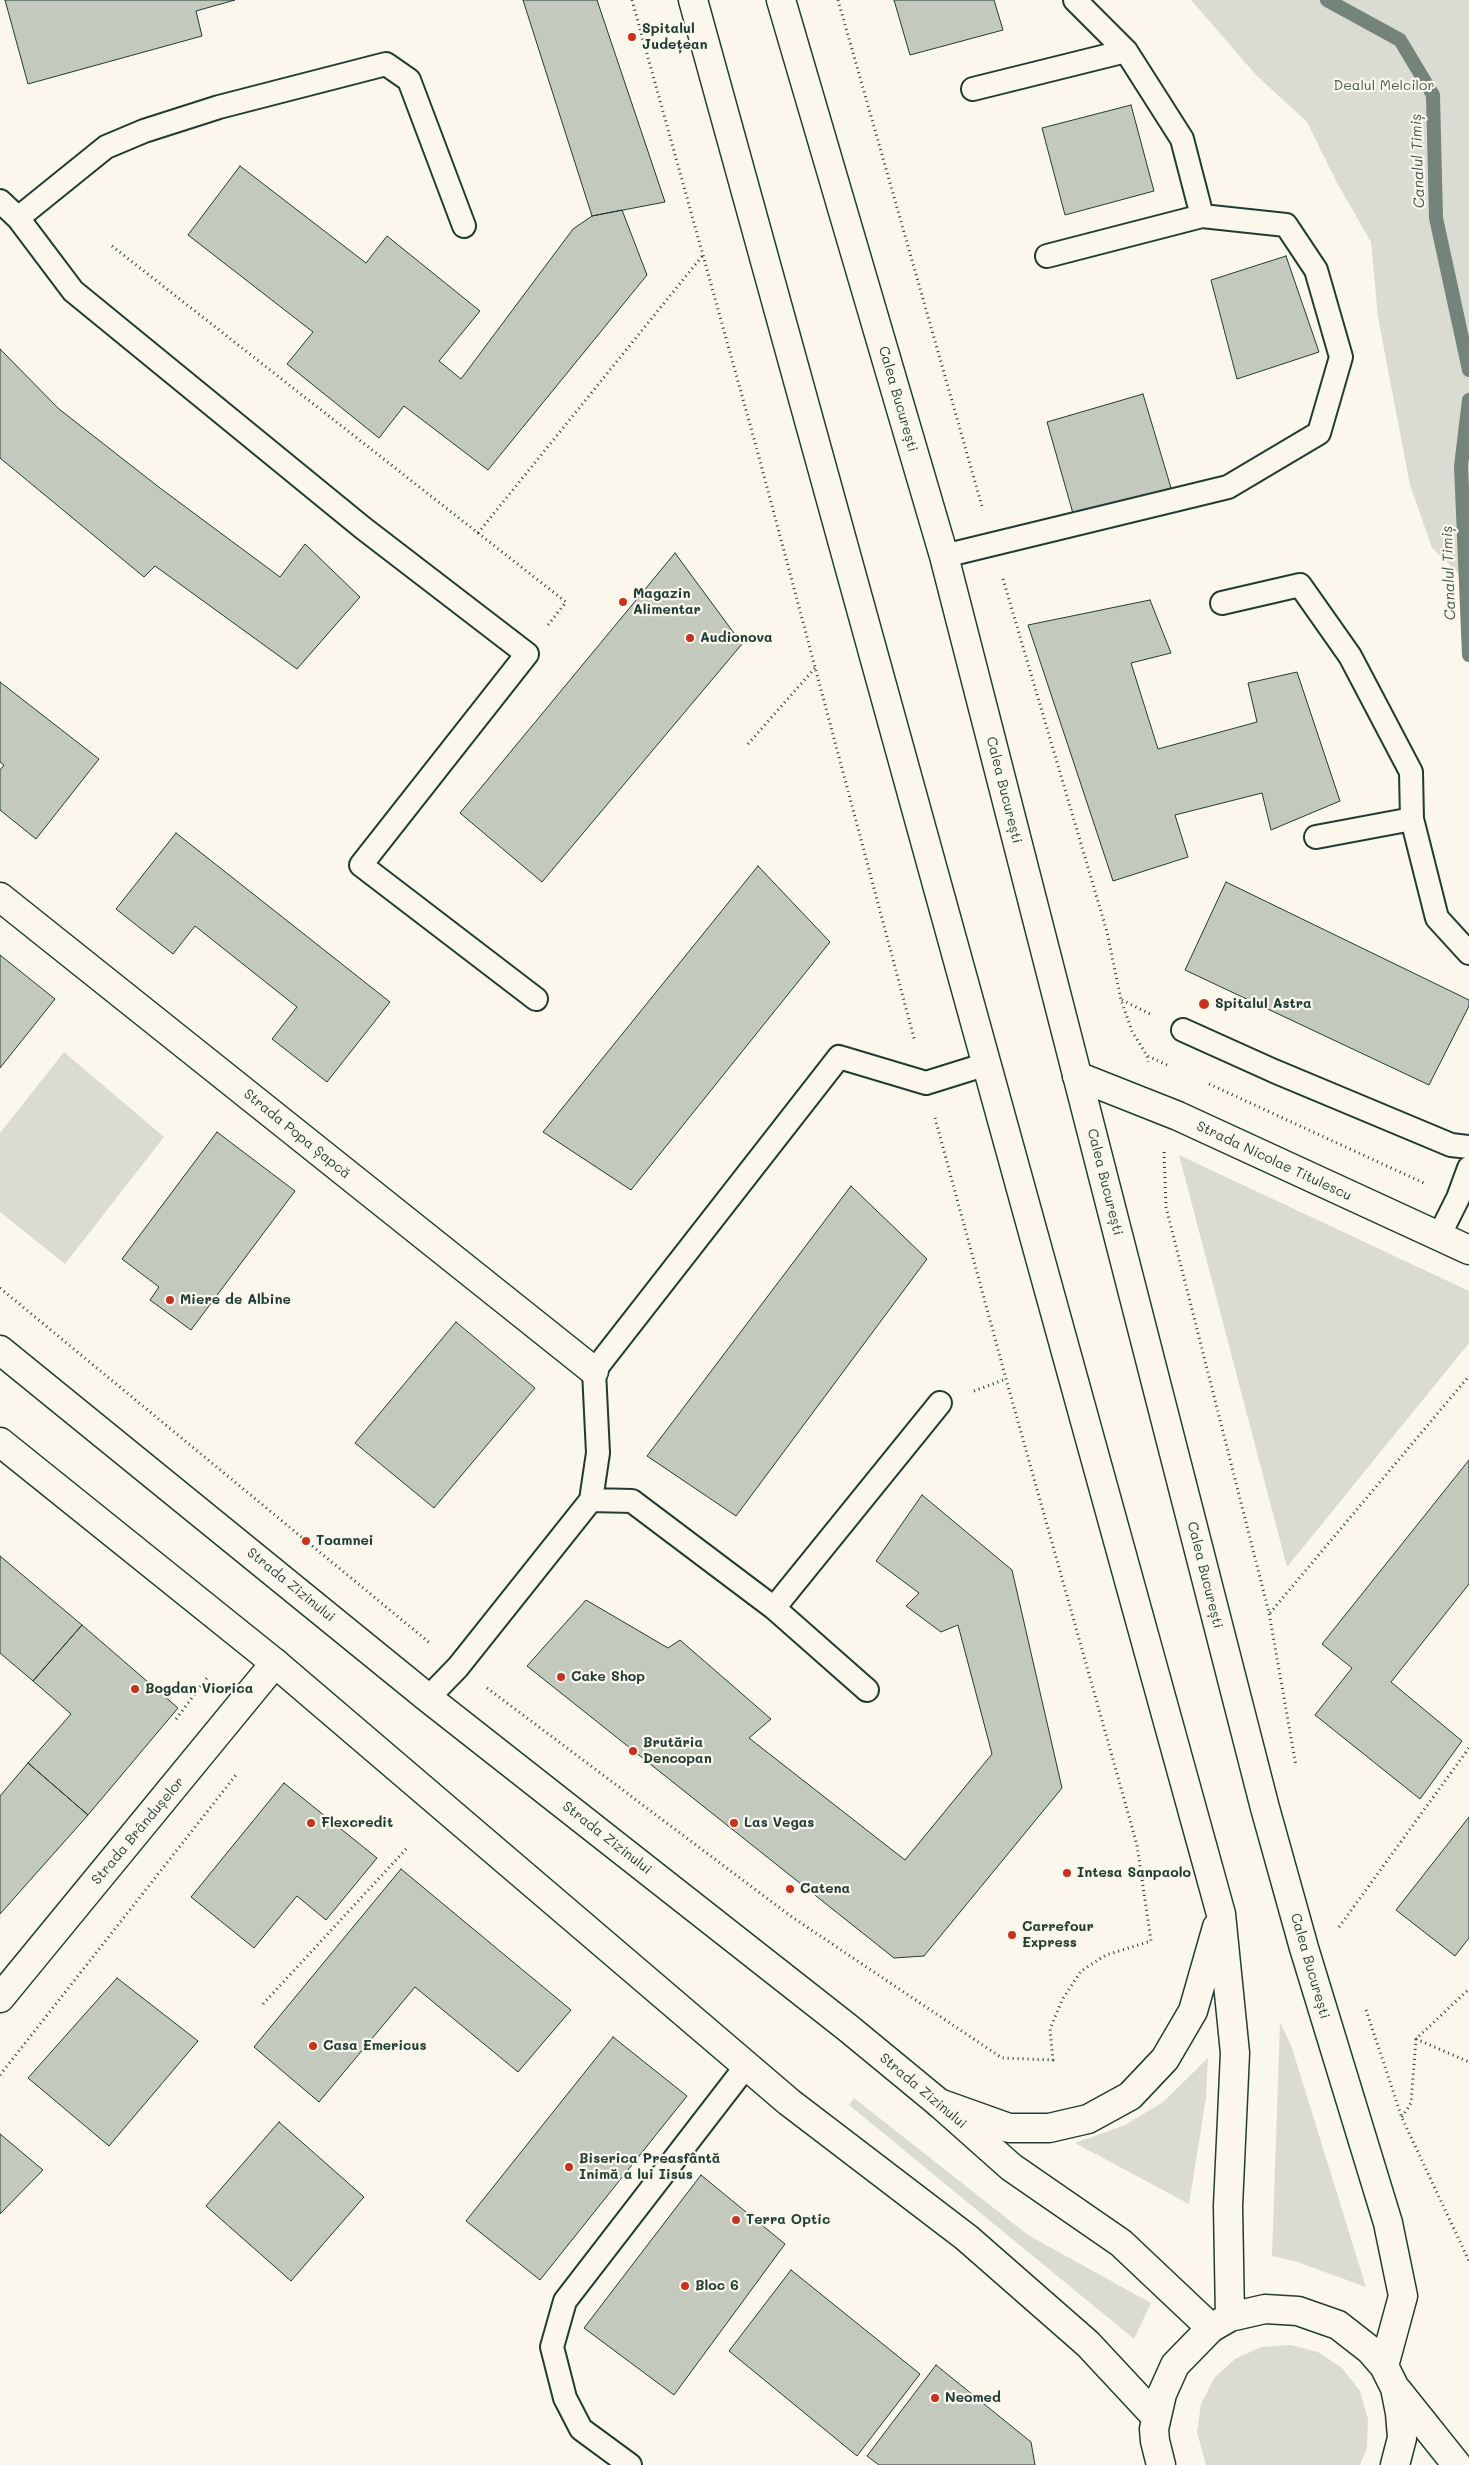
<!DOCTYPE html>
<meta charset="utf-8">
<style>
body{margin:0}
canvas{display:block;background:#fbf7ec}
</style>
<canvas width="1469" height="2465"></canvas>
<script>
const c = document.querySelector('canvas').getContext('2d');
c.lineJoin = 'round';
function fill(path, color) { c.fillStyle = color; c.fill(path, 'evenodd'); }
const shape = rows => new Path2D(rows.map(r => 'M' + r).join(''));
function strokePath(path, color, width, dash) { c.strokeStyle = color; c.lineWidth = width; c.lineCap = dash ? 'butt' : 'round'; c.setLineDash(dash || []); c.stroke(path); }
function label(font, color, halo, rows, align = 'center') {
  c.font = font + ' Mali,sans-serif'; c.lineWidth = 4.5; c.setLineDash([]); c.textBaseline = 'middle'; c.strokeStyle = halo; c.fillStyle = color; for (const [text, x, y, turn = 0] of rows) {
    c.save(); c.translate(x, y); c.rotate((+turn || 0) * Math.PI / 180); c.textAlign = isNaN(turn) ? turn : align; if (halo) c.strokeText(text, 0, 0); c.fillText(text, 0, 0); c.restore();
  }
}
const green = shape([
 [1191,0,1469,0,1469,583,1432,548,1410,485,1378,317,1371,242,1337,183,1307,122,1256,75],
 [64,1052,164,1137,65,1264,0,1212,0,1133],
 [1179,1155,1469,1291,1469,1343,1287,1567],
 [1280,2022,1292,2048,1366,2287,1297,2262,1272,2256],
 [1208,2058,1206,2098,1189,2204,1075,2143,1125,2125,1163,2102],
 [854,2098,1028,2235,1151,2303,1134,2339,849,2105],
 [1290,2345,1318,2352,1342,2368,1360,2391,1368,2419,1367,2448,1360,2465,1206,2465,1197,2432,1201,2404,1214,2378,1235,2359,1261,2347]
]);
const stream = shape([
 [1327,0,1400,40,1433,95,1436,218,1469,370],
 [1469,400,1461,466,1469,655]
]);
const building = shape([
 [5,0,235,0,196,11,202,36,28,84,5,0],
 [523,0,597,0,665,202,592,216,523,0],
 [894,0,994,0,1003,30,910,55,894,0],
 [1131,105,1154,191,1065,215,1042,128,1131,105],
 [240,166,366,263,387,236,480,311,439,361,461,379,573,229,592,216,622,210,647,275,488,470,404,406,379,438,287,364,313,332,188,235,240,166],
 [1286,256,1319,352,1237,379,1211,280,1286,256],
 [0,349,59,409,160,488,280,577,305,544,360,597,297,669,155,566,144,577,0,458,0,349],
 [1143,394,1171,488,1074,517,1047,422,1143,394],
 [675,553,742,644,542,882,460,813,675,553],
 [1150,600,1171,653,1131,663,1158,749,1257,722,1248,683,1297,672,1340,801,1271,830,1262,793,1175,815,1188,857,1113,881,1028,625,1150,600],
 [0,682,99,759,36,839,0,810,0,770,4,765,0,762,0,682],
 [176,833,390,1002,327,1082,272,1039,297,1007,195,926,173,954,116,909,176,833],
 [758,866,830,942,631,1190,543,1132,758,866],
 [1226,882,1469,1000,1469,1006,1429,1085,1185,970,1226,882],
 [0,955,55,999,0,1068,0,955],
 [217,1132,295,1191,191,1330,150,1300,159,1287,122,1259,217,1132],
 [851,1186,927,1259,736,1516,647,1456,851,1186],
 [456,1322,535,1388,434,1508,355,1443,456,1322],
 [1469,1460,1469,1584,1391,1682,1462,1741,1420,1799,1315,1715,1352,1668,1322,1644,1469,1460],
 [922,1495,1012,1570,1062,1788,924,1956,894,1958,527,1666,586,1600,668,1648,680,1640,771,1719,749,1738,905,1860,992,1754,958,1625,941,1632,906,1606,919,1593,876,1561,922,1495],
 [0,1556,82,1625,33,1681,0,1653,0,1556],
 [82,1625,178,1708,88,1815,28,1763,71,1714,33,1681,82,1625],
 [28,1763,88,1815,0,1914,0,1796,28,1763],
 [284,1783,377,1858,326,1920,297,1896,254,1948,191,1897,284,1783],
 [1469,1817,1469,1938,1455,1956,1396,1910,1469,1817],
 [401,1869,571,2010,518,2072,415,1987,319,2102,254,2047,401,1869],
 [117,1978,198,2041,109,2146,28,2078,117,1978],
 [613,2037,687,2096,540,2280,466,2221,613,2037],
 [279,2122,364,2197,291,2281,206,2206,279,2122],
 [0,2134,43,2170,0,2214,0,2134],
 [701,2175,785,2244,674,2395,584,2328,701,2175],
 [791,2270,920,2374,857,2456,729,2351,791,2270],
 [936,2365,1031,2442,1035,2465,879,2465,867,2456,936,2365]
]);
const path = shape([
 [632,0,756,446,915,1042],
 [838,0,983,510],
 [112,246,566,602,548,625],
 [478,533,703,255],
 [1003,579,1107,932,1121,1000,1132,1031,1147,1056,1148,1062],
 [748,744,815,668],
 [1122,1000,1152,1015],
 [1148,1056,1167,1065],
 [1209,1084,1426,1184],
 [1164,1152,1166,1207,1269,1613,1296,1766],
 [0,1288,431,1644],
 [974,1391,1006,1379],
 [1270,1613,1469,1376],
 [487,1688,792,1917,1002,2058,1053,2060,1050,2029,1062,2000,1081,1971,1106,1955,1151,1941,1137,1845,1006,1379,935,1118],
 [176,1719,209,1675],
 [1339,1927,1469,1748],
 [263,2004,408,1847],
 [1366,2010,1402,2118,1469,2261],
 [1416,2039,1469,2062],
 [0,2075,236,1775],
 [1402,2117,1411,2103,1416,2039,1469,1989]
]);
const lane = shape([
 [1075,0,1126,51,1182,139,1202,216],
 [973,89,1126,51],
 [0,201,18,218,73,291,363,528,527,654,361,865,536,999],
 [18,218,106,147,144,131,219,107,386,64,409,80,464,226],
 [944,556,1228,487,1319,433,1341,357,1316,270,1286,225,1202,216,1047,256],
 [1222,603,1300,585,1350,656,1411,772,1412,819,1316,837],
 [1412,819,1437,918,1469,953],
 [1183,1030,1274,1071,1451,1145,1469,1147],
 [1439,1236,1458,1198,1469,1168],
 [591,1500,632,1501,774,1608,867,1690],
 [774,1608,940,1403],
 [428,1698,458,1667,591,1500,598,1453,594,1371,839,1057,926,1083,987,1064],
 [630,2465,581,2429,565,2398,552,2347,565,2301,747,2065]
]);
const street = shape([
 [0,897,594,1371],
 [0,1998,275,1663]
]);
const secondary = shape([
 [1077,1076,1178,1116,1469,1250],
 [0,1350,428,1698,848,2028,939,2103,1011,2167,1121,2243,1211,2328],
 [0,1442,275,1663,789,2102,967,2238,1088,2344,1156,2417]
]);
const primary = shape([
 [693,0,1221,1914,1235,2053,1228,2206,1230,2317],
 [781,0,944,556,1265,1808,1304,1948,1388,2223,1403,2296,1384,2366],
 [939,2103,1009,2128,1049,2128,1088,2119,1130,2096,1165,2059,1193,2011,1217,1927],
 [1397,2390,1457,2465],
 [1161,2465,1155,2441,1154,2429,1162,2394,1175,2365,1211,2328,1230,2317,1265,2309,1298,2311,1338,2325,1370,2350,1384,2366,1395,2388,1400,2413,1402,2438,1395,2465]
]);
const markers = [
 [632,37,5,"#c8321e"],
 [623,602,5,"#c8321e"],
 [690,638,5,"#c8321e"],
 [1204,1004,6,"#c8321e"],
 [170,1300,5,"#c8321e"],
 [306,1541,5,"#c8321e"],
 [561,1677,5,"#c8321e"],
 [135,1689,5,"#c8321e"],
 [633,1751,5,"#c8321e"],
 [311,1823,5,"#c8321e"],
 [734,1823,5,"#c8321e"],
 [1067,1873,5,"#c8321e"],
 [790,1889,5,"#c8321e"],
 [1012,1935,5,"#c8321e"],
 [313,2046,5,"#c8321e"],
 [569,2167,5,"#c8321e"],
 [736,2220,5,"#c8321e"],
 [685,2286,5,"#c8321e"],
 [935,2398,5,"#c8321e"]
];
const poiNames = [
 ["Spitalul",642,29],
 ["Județean",642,45],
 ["Magazin",633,594],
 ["Alimentar",633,610],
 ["Audionova",700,638],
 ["Spitalul Astra",1215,1004],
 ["Miere de Albine",180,1300],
 ["Toamnei",316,1541],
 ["Cake Shop",571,1677],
 ["Bogdan Viorica",145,1689],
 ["Brutăria",643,1743],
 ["Dencopan",643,1759],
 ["Flexcredit",321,1823],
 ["Las Vegas",744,1823],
 ["Intesa Sanpaolo",1077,1873],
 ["Catena",800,1889],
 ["Carrefour",1022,1927],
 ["Express",1022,1943],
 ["Casa Emericus",323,2046],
 ["Biserica Preasfântă",579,2159],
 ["Inimă a lui Iisus",579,2175],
 ["Terra Optic",746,2220],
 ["Bloc 6",695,2286],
 ["Neomed",945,2398]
];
const parkNames = [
 ["Dealul Melcilor",1384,86]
];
const streetNames = [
 ["Calea București",898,399,74],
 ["Calea București",1004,790,76],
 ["Strada Popa Șapcă",297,1134,39],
 ["Strada Nicolae Titulescu",1274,1161,25],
 ["Calea București",1105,1182,76],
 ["Calea București",1205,1575,76],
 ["Strada Zizinului",291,1585,39],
 ["Strada Brândușelor",138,1831,-50],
 ["Strada Zizinului",607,1838,38],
 ["Calea București",1310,1966,74],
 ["Strada Zizinului",923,2091,40]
];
const waterNames = [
 ["Canalul Timiș",1418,161,-92],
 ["Canalul Timiș",1449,573,-92]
];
fill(green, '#dbdcd1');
strokePath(stream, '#74847b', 14);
fill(building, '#c4c9be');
strokePath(building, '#1f3d34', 1);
strokePath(lane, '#1f3d34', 26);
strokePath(street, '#1f3d34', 31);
strokePath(secondary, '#1f3d34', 31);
strokePath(primary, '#1f3d34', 31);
strokePath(path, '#1f3d34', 3, [1, 4]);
strokePath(lane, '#fbf7ec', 22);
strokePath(street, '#fbf7ec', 28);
strokePath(secondary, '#fbf7ec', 28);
strokePath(primary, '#fbf7ec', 28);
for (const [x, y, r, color] of markers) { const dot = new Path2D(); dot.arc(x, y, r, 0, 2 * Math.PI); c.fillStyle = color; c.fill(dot); strokePath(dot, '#fbf7ec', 2); }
label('bold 14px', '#1f3d34', '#fbf7ec', poiNames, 'left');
label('14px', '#455d53', '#fbf7ec', parkNames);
label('14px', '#1f3d34', '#fbf7ec', streetNames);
label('italic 15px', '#425b52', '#fbf7ec', waterNames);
</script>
